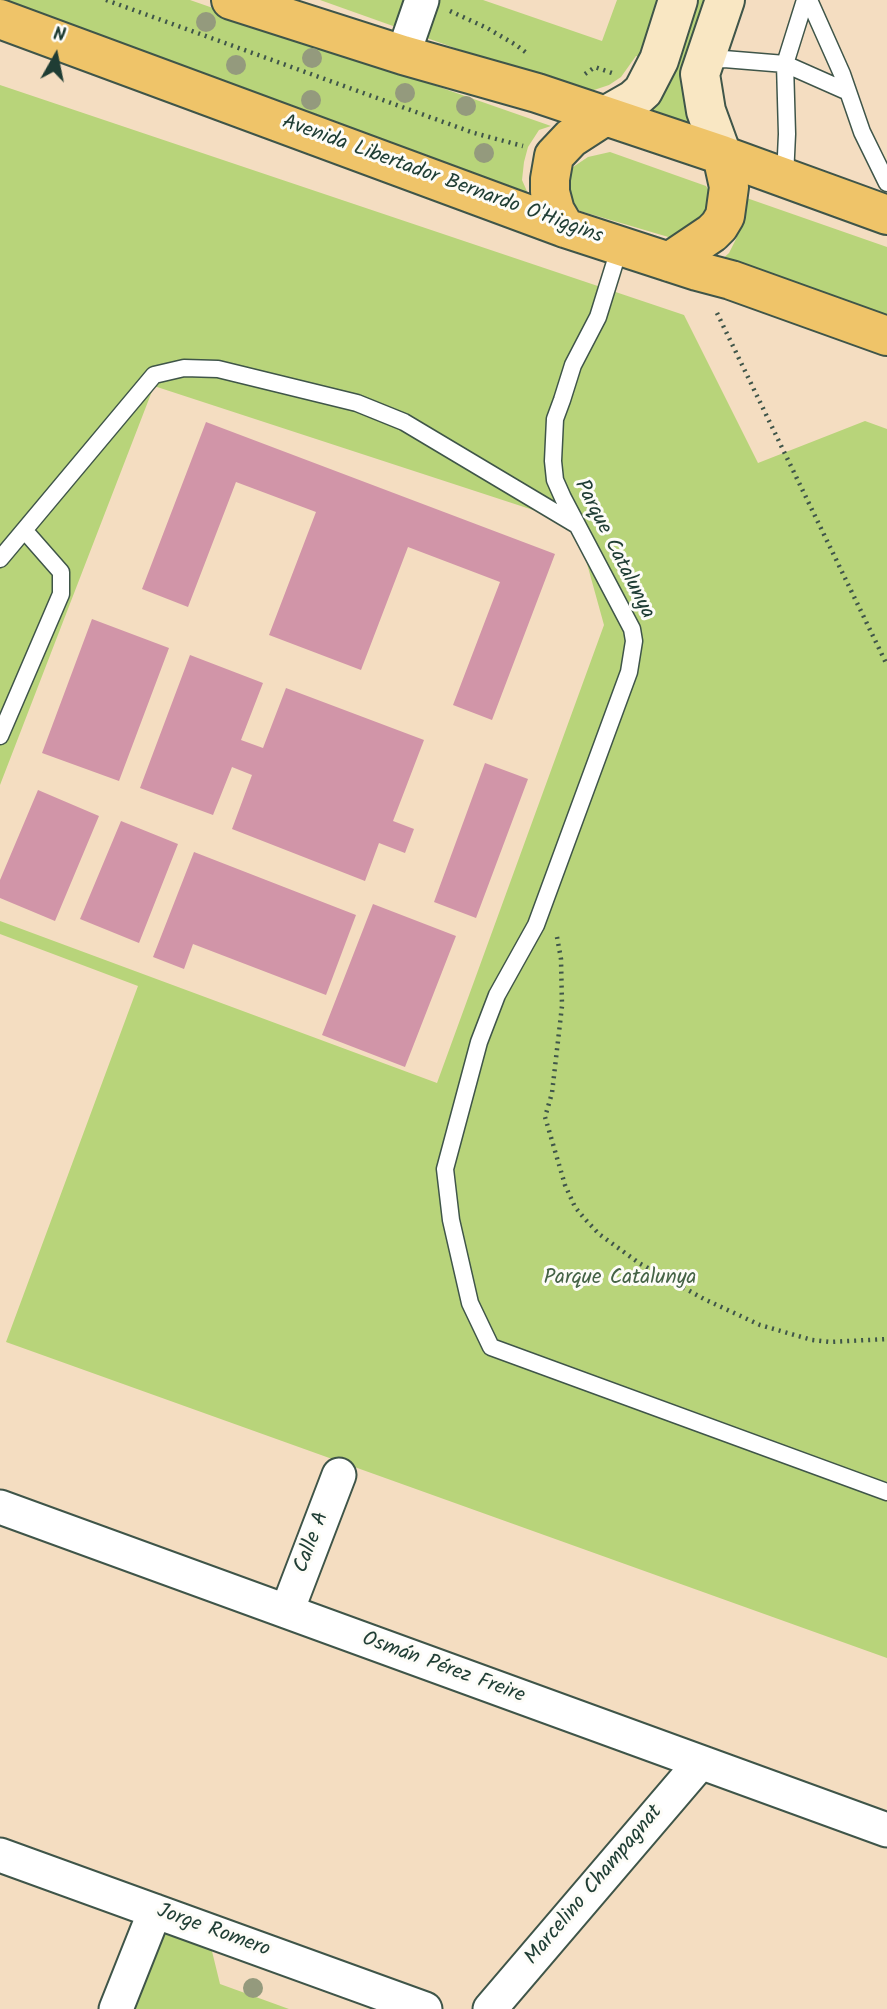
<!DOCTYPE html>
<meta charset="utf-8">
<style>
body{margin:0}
#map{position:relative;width:887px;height:2009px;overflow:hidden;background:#f4ddc1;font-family:Kalam,sans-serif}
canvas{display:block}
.north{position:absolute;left:21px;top:21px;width:70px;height:70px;-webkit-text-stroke:5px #fdfcf7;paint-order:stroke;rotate:9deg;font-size:19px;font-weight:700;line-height:28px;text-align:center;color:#1f3d34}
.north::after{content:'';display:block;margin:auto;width:24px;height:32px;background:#1f3d34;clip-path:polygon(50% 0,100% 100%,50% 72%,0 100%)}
</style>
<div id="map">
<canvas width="887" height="2009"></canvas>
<div class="north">N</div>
</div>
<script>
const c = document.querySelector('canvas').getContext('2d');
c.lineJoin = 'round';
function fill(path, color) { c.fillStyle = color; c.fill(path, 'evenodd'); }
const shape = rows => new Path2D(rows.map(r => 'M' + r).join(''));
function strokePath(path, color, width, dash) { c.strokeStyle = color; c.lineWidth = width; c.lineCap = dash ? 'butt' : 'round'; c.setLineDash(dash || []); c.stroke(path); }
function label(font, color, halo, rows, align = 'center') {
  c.font = font + ' Kalam,sans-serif'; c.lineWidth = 6; c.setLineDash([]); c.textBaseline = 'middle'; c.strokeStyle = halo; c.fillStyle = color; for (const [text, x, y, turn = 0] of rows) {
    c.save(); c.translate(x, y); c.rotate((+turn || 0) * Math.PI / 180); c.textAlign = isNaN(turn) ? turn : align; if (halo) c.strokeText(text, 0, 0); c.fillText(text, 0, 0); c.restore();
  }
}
const green = shape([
 [0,0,190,0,551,126,539,130,528,147,524,162,522,180,529,196,0,7],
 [320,0,483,0,602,41,617,0,710,0,695,131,629,108,666,67,636,56,621,77,609,85,594,90,570,89],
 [0,85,684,315,758,463,865,421,887,429,887,1658,6,1342,138,986,0,934,0,921,437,1083,604,625,576,524,154,386,0,785],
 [610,152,706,186,711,194,715,216,682,241,580,211,569,198,568,183,570,169,588,157],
 [738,195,887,247,887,322,718,263,729,253,736,239,743,214],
 [175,1932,210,1943,220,1984,289,2009,133,2009,158,1942,166,1934]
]);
const building = shape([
 [206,422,555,554,492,720,453,705,500,582,408,547,361,670,269,635,316,512,236,482,188,607,142,589],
 [92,619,169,648,119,781,42,753],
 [190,655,263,683,241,740,263,748,286,688,424,740,393,821,414,829,405,853,379,843,365,881,232,829,252,775,232,767,213,815,140,788],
 [485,763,528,779,476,918,434,902],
 [38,790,99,816,55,921,0,898,0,880],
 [121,821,178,844,139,943,80,919],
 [194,852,356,915,326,995,193,944,184,969,153,957],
 [373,904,456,936,405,1067,322,1035]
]);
const path = shape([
 [106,0,474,133,523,146],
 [450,11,487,28,516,45,528,54],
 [585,74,595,67,612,73],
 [717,313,887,665],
 [557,937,561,959,562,1006,552,1093,545,1117,565,1185,575,1207,584,1218,599,1234,639,1263,704,1299,760,1325,812,1340,830,1342,887,1339]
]);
const lane = shape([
 [809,0,842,74,862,132,887,183],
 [706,60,724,59,785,64,805,0],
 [785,177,787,134,785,64,846,91],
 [620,246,598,317,573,365,562,400,555,419,553,461,555,480,563,498,632,629,634,641,629,672,536,925,497,995,479,1042,445,1169,451,1220,470,1303,491,1347,887,1492],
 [0,559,154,375,184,368,218,369,357,403,404,422,575,524],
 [0,736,61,594,61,572,25,531]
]);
const street = shape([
 [403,55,422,0],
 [0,1507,887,1830],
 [287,1611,339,1475],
 [0,1855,425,2009],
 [116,2009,155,1911],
 [490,2009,700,1763]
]);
const secondary = shape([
 [605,116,633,100,643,91,659,60,678,0],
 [722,155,706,111,700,74,725,0]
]);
const primary = shape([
 [231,0,403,55,537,93,722,155,887,215],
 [0,19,565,228,697,271,731,280,887,336],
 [565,228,555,211,550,192,550,179,554,156,571,138,605,116],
 [669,262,712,233,719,226,725,216,729,187,722,155]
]);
const trees = [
 [206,22],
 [312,58],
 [236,65],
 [405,93],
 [311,100],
 [466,106],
 [484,153],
 [253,1988]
];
const streetNames = [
 ["Avenida Libertador Bernardo O'Higgins",442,181,20],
 ["Parque Catalunya",613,550,63],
 ["Calle A",313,1543,-69],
 ["Osmán Pérez Freire",443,1669,20],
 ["Marcelino Champagnat",595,1886,-50],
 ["Jorge Romero",213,1932,20]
];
const parkNames = [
 ["Parque Catalunya",620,1279]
];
fill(green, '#b8d47a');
fill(building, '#d195a8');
strokePath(lane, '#3f5549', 19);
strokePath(street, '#3f5549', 37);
strokePath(secondary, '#3f5549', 42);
strokePath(primary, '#3f5549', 42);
strokePath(path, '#3f5549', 4.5, [2, 5]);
strokePath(lane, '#fff', 16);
strokePath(street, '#fff', 33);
strokePath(secondary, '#f9e7c3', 38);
strokePath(primary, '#efc469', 38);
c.fillStyle = '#949a7d';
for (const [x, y] of trees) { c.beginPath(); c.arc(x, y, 10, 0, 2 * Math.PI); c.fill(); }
label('21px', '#1f3d34', '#fdfcf7', streetNames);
label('21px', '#456346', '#fdfcf7', parkNames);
</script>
